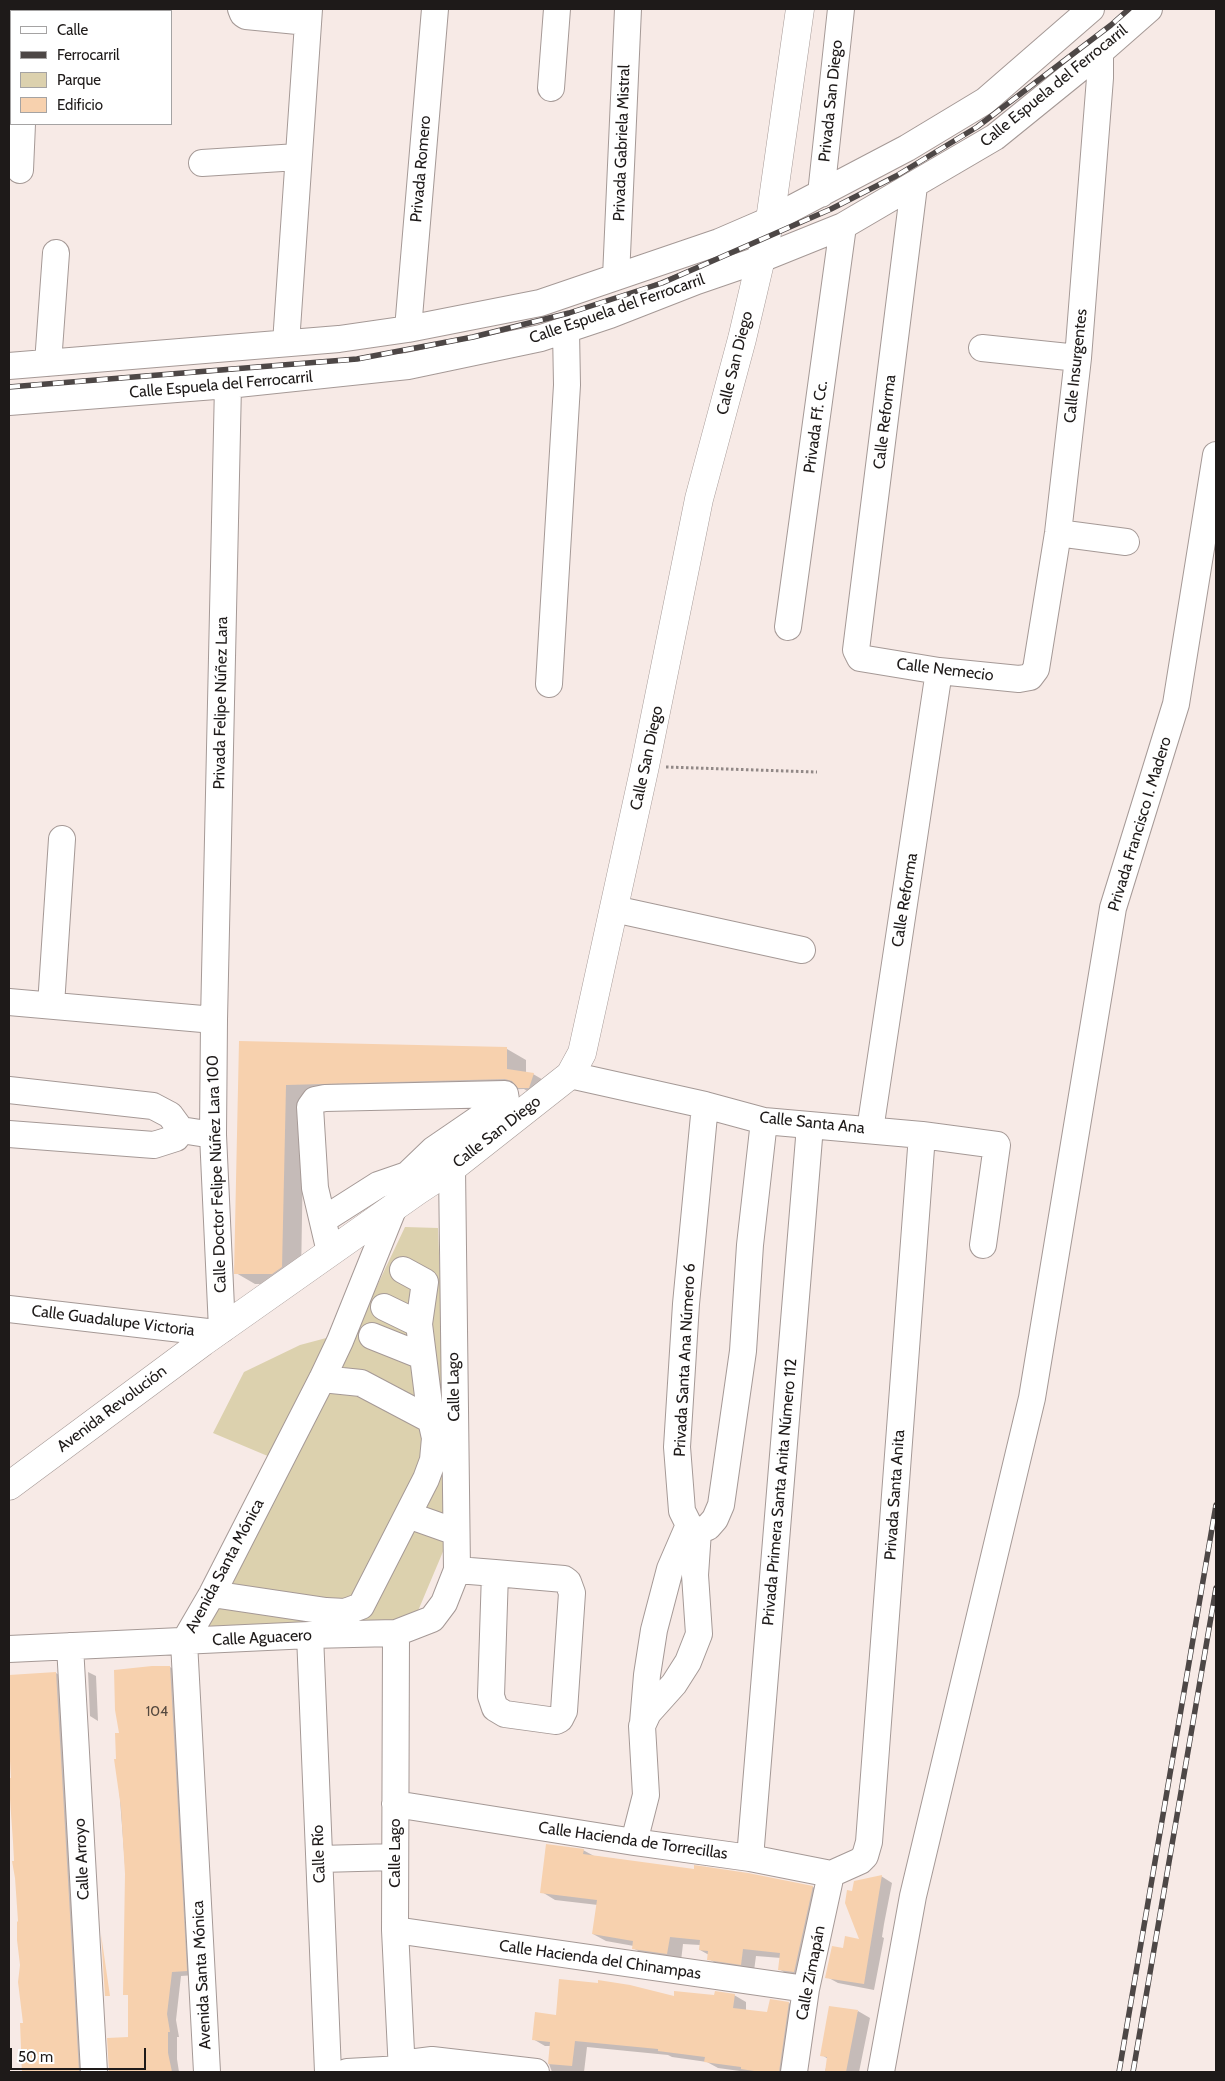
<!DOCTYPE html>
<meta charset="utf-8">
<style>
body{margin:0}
#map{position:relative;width:1225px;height:2081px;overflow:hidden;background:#f7eae6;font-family:Cabin,sans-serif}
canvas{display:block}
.frame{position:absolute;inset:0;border:10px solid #1e1a19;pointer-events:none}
.legend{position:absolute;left:10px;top:10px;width:162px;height:115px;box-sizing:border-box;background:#fff;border:1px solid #a5a3a3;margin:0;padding:6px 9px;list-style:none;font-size:15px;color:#1e1a19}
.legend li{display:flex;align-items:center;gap:10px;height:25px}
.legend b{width:25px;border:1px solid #a5a3a3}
.scale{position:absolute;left:10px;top:2048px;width:136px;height:22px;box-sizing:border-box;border:2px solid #1e1a19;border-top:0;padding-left:6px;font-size:15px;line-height:18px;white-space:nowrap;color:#1e1a19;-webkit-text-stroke:4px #fff;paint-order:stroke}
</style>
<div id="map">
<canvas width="1225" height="2081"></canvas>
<div class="frame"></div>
<ul class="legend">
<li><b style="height:6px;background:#fff"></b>Calle</li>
<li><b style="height:6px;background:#4d4746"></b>Ferrocarril</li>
<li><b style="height:14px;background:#dcd1ae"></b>Parque</li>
<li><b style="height:14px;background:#f7d1ae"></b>Edificio</li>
</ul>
<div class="scale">50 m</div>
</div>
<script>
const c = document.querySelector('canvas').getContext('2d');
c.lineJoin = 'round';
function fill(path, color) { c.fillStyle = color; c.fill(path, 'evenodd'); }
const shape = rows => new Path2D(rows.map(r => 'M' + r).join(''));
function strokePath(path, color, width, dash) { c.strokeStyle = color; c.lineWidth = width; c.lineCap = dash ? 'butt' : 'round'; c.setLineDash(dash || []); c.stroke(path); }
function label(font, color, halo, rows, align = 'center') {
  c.font = font + ' Cabin,sans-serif'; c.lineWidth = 4; c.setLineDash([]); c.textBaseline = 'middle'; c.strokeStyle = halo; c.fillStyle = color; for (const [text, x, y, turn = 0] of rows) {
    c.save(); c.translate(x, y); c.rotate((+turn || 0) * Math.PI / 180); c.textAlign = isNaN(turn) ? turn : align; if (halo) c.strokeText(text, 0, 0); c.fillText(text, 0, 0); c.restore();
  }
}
const green = shape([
 [405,1227,438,1228,450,1535,415,1618,210,1637,201,1629,270,1457,213,1433,244,1372,300,1345,330,1337,337,1370]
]);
const shadow = shape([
 [240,1043,507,1049,526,1060,526,1073,533,1074,552,1085,538,1098,524,1089,304,1096,301,1278,291,1284,255,1284,236,1273],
 [170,1667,179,1673,195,1975,181,1976,176,2020,179,2037,177,2037,177,2059,179,2072,131,2072,135,1997,117,1760,120,1734],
 [88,1672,96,1676,98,1721,90,1716],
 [56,1673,65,1679,88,2072,22,2072,21,2024,25,2024,13,1810,9,1788,9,1780,12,1779,9,1676],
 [583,1850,594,1856,813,1887,826,1895,808,1979,792,1977,779,1969,781,1958,756,1956,754,1971,722,1967,709,1959,709,1955,700,1950,700,1945,683,1944,681,1961,647,1956,633,1948,634,1946,606,1941,593,1934,598,1905,555,1900,542,1892],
 [881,1876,892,1883,884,1924,882,1937,884,1938,874,1990,838,1983,827,1977,844,1949,861,1940,853,1893],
 [734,1995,746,2002,746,2011,769,2013,789,2003,801,2010,792,2072,747,2072,718,2068,707,2062,672,2057,668,2055,587,2047,584,2072,552,2072,549,2064,551,2046,545,2046,533,2039,557,2016,675,1998],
 [858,2011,870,2018,859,2072,825,2072,828,2059,822,2055]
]);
const building = shape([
 [239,1041,507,1047,507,1069,534,1073,529,1088,518,1088,512,1081,505,1079,286,1085,282,1267,272,1274,234,1274],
 [152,1666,170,1666,187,1971,172,1972,167,2014,170,2032,168,2032,168,2053,172,2072,109,2072,107,2038,128,2037,128,1995,123,1995,125,1874,121,1808,114,1759,116,1759,115,1733,119,1733,115,1710,114,1670],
 [56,1672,79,2072,22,2072,20,2023,23,2023,18,1982,20,1965,17,1940,17,1922,18,1921,15,1878,12,1861,14,1861,13,1842,10,1799,9,1778,11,1778,9,1744,9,1675],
 [546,1844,584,1849,583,1854,694,1869,694,1865,748,1873,813,1886,794,1972,778,1970,780,1953,743,1949,741,1965,707,1960,708,1951,699,1950,700,1940,670,1937,667,1954,632,1949,633,1941,592,1934,597,1900,540,1893],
 [882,1875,864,1984,825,1978,832,1946,843,1948,845,1936,859,1939,845,1903,847,1890,852,1891,854,1881],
 [101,1934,110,1996,105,1996],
 [559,1979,598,1983,598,1980,630,1985,674,1996,674,1991,714,1995,715,1991,735,1994,733,2008,767,2012,770,1999,789,2002,779,2072,761,2072,741,2069,741,2067,704,2062,705,2057,658,2051,658,2049,575,2041,572,2066,548,2064,550,2042,532,2040,535,2012,556,2015],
 [829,2006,858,2010,846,2072,825,2072,827,2057,820,2056]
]);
const path = shape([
 [666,767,817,772]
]);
const minor = shape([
 [241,9,243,14,246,16,308,22],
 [27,11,27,9],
 [551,88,557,9],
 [202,163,298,157],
 [20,170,22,124],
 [914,186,856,650,860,658,939,671,1019,679,1030,677,1036,669,1058,533,1078,358,1100,78,1100,52],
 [821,194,841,9],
 [616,277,628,9],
 [408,329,435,9],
 [286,343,309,9],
 [982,348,1078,358],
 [48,363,56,253],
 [9,366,339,339,408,329,540,303,719,242,770,220,907,148,985,101,1091,9],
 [9,402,228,385,408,366,541,338,610,315,697,281,761,259,843,226,995,137,1100,52,1149,9],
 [1058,533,1126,542],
 [788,627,843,226],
 [549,684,567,385,566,330],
 [614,909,802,950],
 [9,1002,214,1020],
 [51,1005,62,839],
 [570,1075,705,1105,764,1121,922,1135,997,1145,983,1245],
 [9,1090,153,1106,170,1115,181,1130,213,1135],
 [870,1130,939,671],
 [9,1134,154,1145,176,1138,181,1130],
 [323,1220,378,1185,407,1175],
 [330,1252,315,1188,310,1107,315,1100,325,1098,505,1094,506,1100,433,1150,407,1175,417,1191],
 [403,1270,425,1282,419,1324,431,1420],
 [384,1307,419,1324],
 [9,1309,216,1333],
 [222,1329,213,1135,214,1020,228,385],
 [372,1336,422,1356],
 [408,1515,456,1532],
 [698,1531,708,1527,715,1519,721,1505,743,1351,750,1245,764,1121],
 [457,1570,495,1573,564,1579,568,1582,572,1593,564,1711,560,1719,556,1721,505,1714,495,1708,491,1696,495,1573],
 [212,1594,326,1611,345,1612,361,1606,426,1479,433,1460,435,1438,431,1420,361,1383,322,1379],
 [396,1633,395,1930,402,2072],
 [310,1635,328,2072],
 [70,1646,94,2072],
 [9,1649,310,1635,396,1633,432,1619,444,1603,457,1570,452,1168],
 [643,1723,647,1675,654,1630,670,1569,689,1525],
 [395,1804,634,1842,750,1858,831,1874,860,1861,865,1856,869,1842,922,1135],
 [634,1842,646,1795,642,1726,648,1713,674,1684,688,1662,699,1634,695,1575,698,1531,689,1525,682,1511,677,1447,686,1304,705,1105],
 [750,1858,810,1126],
 [320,1859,395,1857],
 [395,1930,806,1989],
 [207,2072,184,1642,212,1594,322,1379,340,1341,394,1207],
 [347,2072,402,2069,416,2062,432,2060,536,2072],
 [794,2072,806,1989,831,1874],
 [881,2072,913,1896,1032,1398,1113,908,1176,704,1216,455]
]);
const major = shape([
 [9,1486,203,1342,417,1191,452,1168,570,1075,582,1053,645,766,699,499,742,339,770,220,800,9]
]);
const rail = shape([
 [9,387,357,359,473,337,569,313,662,283,831,209,896,176,977,127,1111,25,1129,9],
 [1119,2072,1216,1505],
 [1133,2072,1216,1588]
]);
const numberNames = [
 ["104",157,1712]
];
const streetNames = [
 ["Calle Espuela del Ferrocarril",1054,86,-39],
 ["Privada San Diego",831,101,-84],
 ["Privada Gabriela Mistral",622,143,-88],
 ["Privada Romero",421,169,-85],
 ["Calle Espuela del Ferrocarril",617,309,-19],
 ["Calle San Diego",735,363,-76],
 ["Calle Insurgentes",1076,366,-84],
 ["Calle Espuela del Ferrocarril",221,385,-5],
 ["Calle Reforma",885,422,-83],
 ["Privada Ff. Cc.",816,427,-82],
 ["Calle Nemecio",945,670,7],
 ["Privada Felipe Núñez Lara",221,703,-89],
 ["Calle San Diego",647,758,-78],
 ["Privada Francisco I. Madero",1140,824,-73],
 ["Calle Reforma",905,900,-81],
 ["Calle Santa Ana",812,1123,6],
 ["Calle San Diego",497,1132,-38],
 ["Calle Doctor Felipe Núñez Lara 100",217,1174,-92],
 ["Calle Guadalupe Victoria",113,1321,7],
 ["Privada Santa Ana Número 6",685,1360,-87],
 ["Calle Lago",454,1387,-91],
 ["Avenida Revolución",112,1409,-37],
 ["Privada Primera Santa Anita Número 112",780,1492,-85],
 ["Privada Santa Anita",895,1495,-86],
 ["Avenida Santa Mónica",225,1566,-62],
 ["Calle Aguacero",262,1638,-3],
 ["Calle Hacienda de Torrecillas",633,1841,8],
 ["Calle Lago",395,1853,-90],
 ["Calle Río",319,1854,-92],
 ["Calle Arroyo",82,1859,-93],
 ["Calle Hacienda del Chinampas",600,1960,8],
 ["Calle Zimapán",811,1973,-79],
 ["Avenida Santa Mónica",202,1975,-93]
];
fill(green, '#dcd1ae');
fill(shadow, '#0003');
fill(building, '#f7d1ae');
strokePath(minor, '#a59996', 28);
strokePath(major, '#a59996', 29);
strokePath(path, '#918886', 3, [2.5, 2.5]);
strokePath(minor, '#fff', 26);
strokePath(major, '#fff', 28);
strokePath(rail, '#4d4746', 5.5);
strokePath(rail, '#fff', 4, [11]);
label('14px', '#54483e', null, numberNames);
label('16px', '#1e1a19', '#fff', streetNames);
</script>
